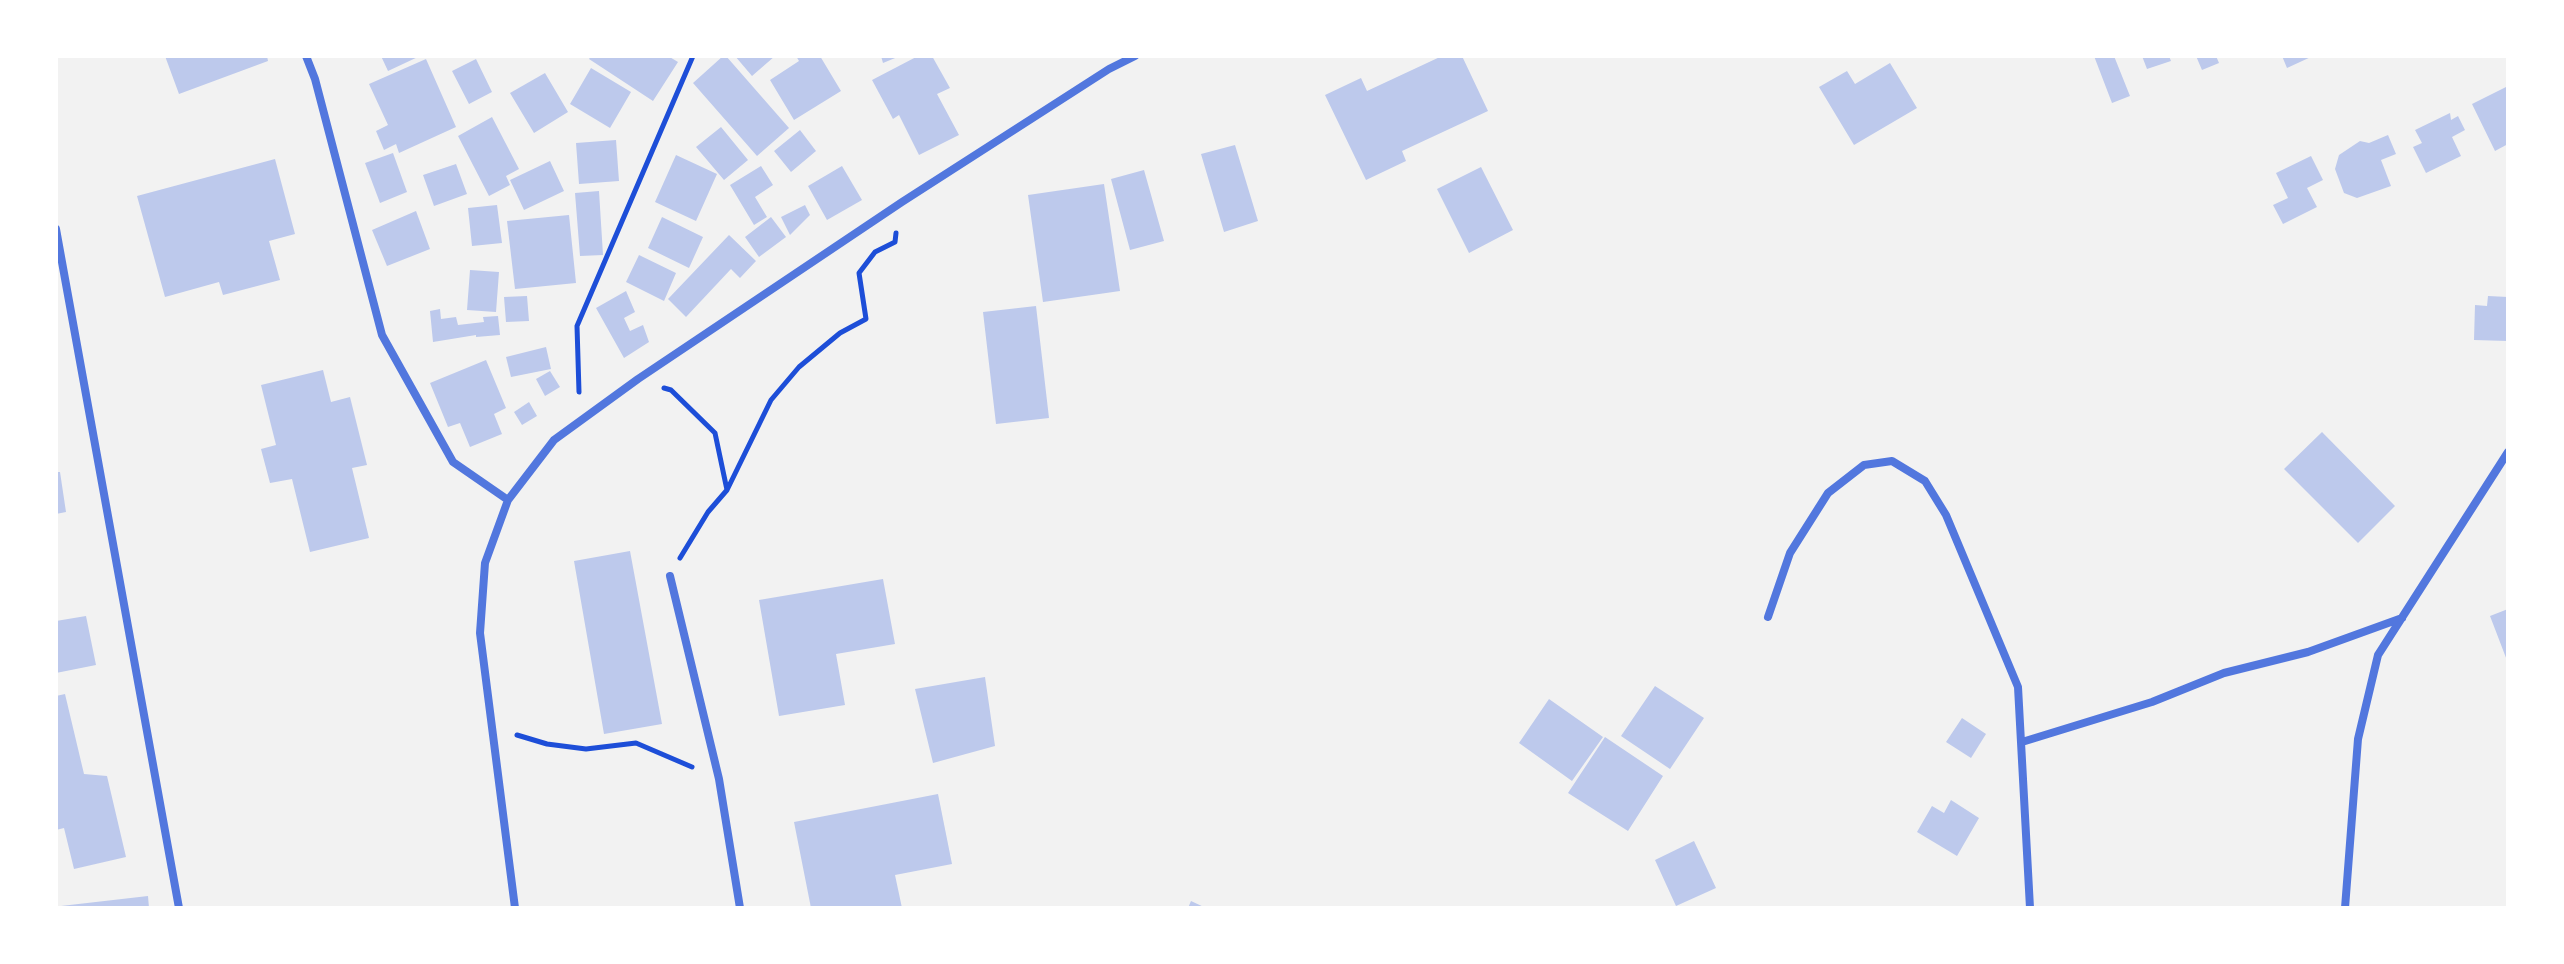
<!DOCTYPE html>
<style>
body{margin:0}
#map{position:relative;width:2564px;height:964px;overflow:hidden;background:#f2f2f2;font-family:"PT Serif",serif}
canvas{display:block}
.frame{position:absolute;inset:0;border:58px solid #fff;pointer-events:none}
</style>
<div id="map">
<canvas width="2564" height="964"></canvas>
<div class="frame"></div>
</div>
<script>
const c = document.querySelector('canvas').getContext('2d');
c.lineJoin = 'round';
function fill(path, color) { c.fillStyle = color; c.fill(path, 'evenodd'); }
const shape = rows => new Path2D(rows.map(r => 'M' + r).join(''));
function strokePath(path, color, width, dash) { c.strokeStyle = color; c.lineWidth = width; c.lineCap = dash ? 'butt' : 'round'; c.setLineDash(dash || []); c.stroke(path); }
const building = shape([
 [165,56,267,56,268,61,179,94],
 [381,56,420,56,388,71],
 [591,56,668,56,678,62,653,101,589,59],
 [723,56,726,56,789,128,757,156,693,83],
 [735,56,775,56,752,76],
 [796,56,820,56,841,91,794,120,770,80,799,61],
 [881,56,900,56,883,63],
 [918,56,932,56,950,88,937,94,959,135,919,155,899,115,893,119,872,80],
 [1442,56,1462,56,1488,111,1402,151,1406,161,1366,180,1325,95,1361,78,1367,91],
 [2094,56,2114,56,2130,96,2112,103],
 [2142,56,2169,56,2171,61,2147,69],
 [2196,56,2216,56,2219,63,2202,70],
 [2282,56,2313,56,2287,68],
 [426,59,456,127,399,153,396,144,384,150,376,131,388,125,369,84],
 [476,59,492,92,469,104,452,71],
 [1890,63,1917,108,1854,145,1819,87,1847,71,1855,84],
 [591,68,631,92,610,128,570,104],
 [545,73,568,112,534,133,510,93],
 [2508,86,2508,144,2495,151,2472,104],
 [2450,113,2451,120,2458,116,2465,130,2452,137,2461,156,2426,173,2413,147,2422,143,2415,130],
 [492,117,519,169,506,176,510,185,489,196,458,136],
 [721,127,748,160,724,180,696,147],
 [800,130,816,151,791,172,774,151],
 [2388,135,2396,154,2381,160,2391,186,2357,198,2344,193,2335,169,2339,155,2360,141,2369,143],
 [616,140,619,181,579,184,576,143],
 [1235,145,1258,221,1224,232,1201,154],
 [393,153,407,192,380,203,365,163],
 [676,155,717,174,696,221,655,202],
 [2311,156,2323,180,2307,188,2317,207,2283,224,2273,205,2288,198,2276,173],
 [275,159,295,234,269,241,280,280,223,295,219,282,165,297,137,196],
 [550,161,564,191,524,210,510,180],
 [456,164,467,194,434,206,423,175],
 [761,166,773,185,755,197,767,217,754,225,730,185],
 [842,166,862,200,827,220,808,186],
 [1481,167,1513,230,1469,253,1437,189],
 [1144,170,1164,241,1130,250,1111,179],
 [1104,184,1120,291,1043,302,1028,195],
 [599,191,603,255,580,256,575,193],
 [497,205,502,243,472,246,468,208],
 [805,205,810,215,790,235,781,217],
 [416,211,430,249,387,266,372,230],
 [569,215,576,283,515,289,507,221],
 [662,217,703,237,689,268,648,248],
 [771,217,786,237,759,257,745,237],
 [729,235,756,261,740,278,731,269,686,317,668,299],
 [639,255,676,273,664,301,626,282],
 [470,270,499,272,496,312,467,310],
 [626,291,635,312,624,318,630,331,643,325,649,342,624,358,596,308],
 [527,296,529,321,506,322,504,297],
 [2488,296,2508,297,2508,341,2474,340,2475,305,2487,306],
 [1036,306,1049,418,996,424,983,312],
 [440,309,441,319,456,317,458,325,484,322,483,317,498,316,500,335,476,337,476,335,433,342,430,311],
 [546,347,551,369,511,377,506,357],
 [486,360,506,408,494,414,502,434,470,447,460,423,448,427,430,383],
 [323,370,331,402,350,397,367,465,352,468,369,538,310,552,292,479,270,483,261,449,276,445,261,385],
 [550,371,560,387,545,396,536,379],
 [529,402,537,416,522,425,514,412],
 [2322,432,2395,506,2358,543,2284,469],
 [56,472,60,472,66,512,56,514],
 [630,551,662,724,604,734,574,561],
 [883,579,895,644,836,654,845,705,779,716,759,600],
 [2508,609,2508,663,2490,616],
 [86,616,96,665,56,673,56,621],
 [985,677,995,746,933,763,915,689],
 [1655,686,1704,718,1670,769,1621,736],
 [65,694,84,774,107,776,126,857,74,869,64,828,56,830,56,696],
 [1549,699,1603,737,1572,781,1519,743],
 [1962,718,1986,734,1971,758,1946,742],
 [1605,737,1663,776,1628,831,1568,793],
 [938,794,952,864,895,875,902,908,811,908,794,822],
 [1951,800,1979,818,1957,856,1917,832,1932,806,1944,813],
 [1694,841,1716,888,1676,906,1655,860],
 [148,896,149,908,61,908,61,906],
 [1191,901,1206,908,1188,908]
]);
const path = shape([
 [664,388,671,390,715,433,727,490,708,512,680,558],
 [579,392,577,326,693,56],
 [727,490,771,400,799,367,840,333,866,319,859,273,875,252,895,242,896,233],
 [517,735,547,744,586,749,636,743,692,767]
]);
const minor = shape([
 [306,56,315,79,382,335,453,462,508,500],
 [56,229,179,908],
 [670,576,719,779,740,908],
 [1768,617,1790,553,1828,493,1864,465,1892,461,1925,481,1946,515,2018,687,2030,908],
 [2022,742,2152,702,2224,673,2308,652,2402,618],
 [515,908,480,633,485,563,508,500,554,440,638,379,902,202,1109,69,1135,56],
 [2345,908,2358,739,2378,655,2508,452]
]);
fill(building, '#bdc9ec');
strokePath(path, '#1d4ed8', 5);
strokePath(minor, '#5277de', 8);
</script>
